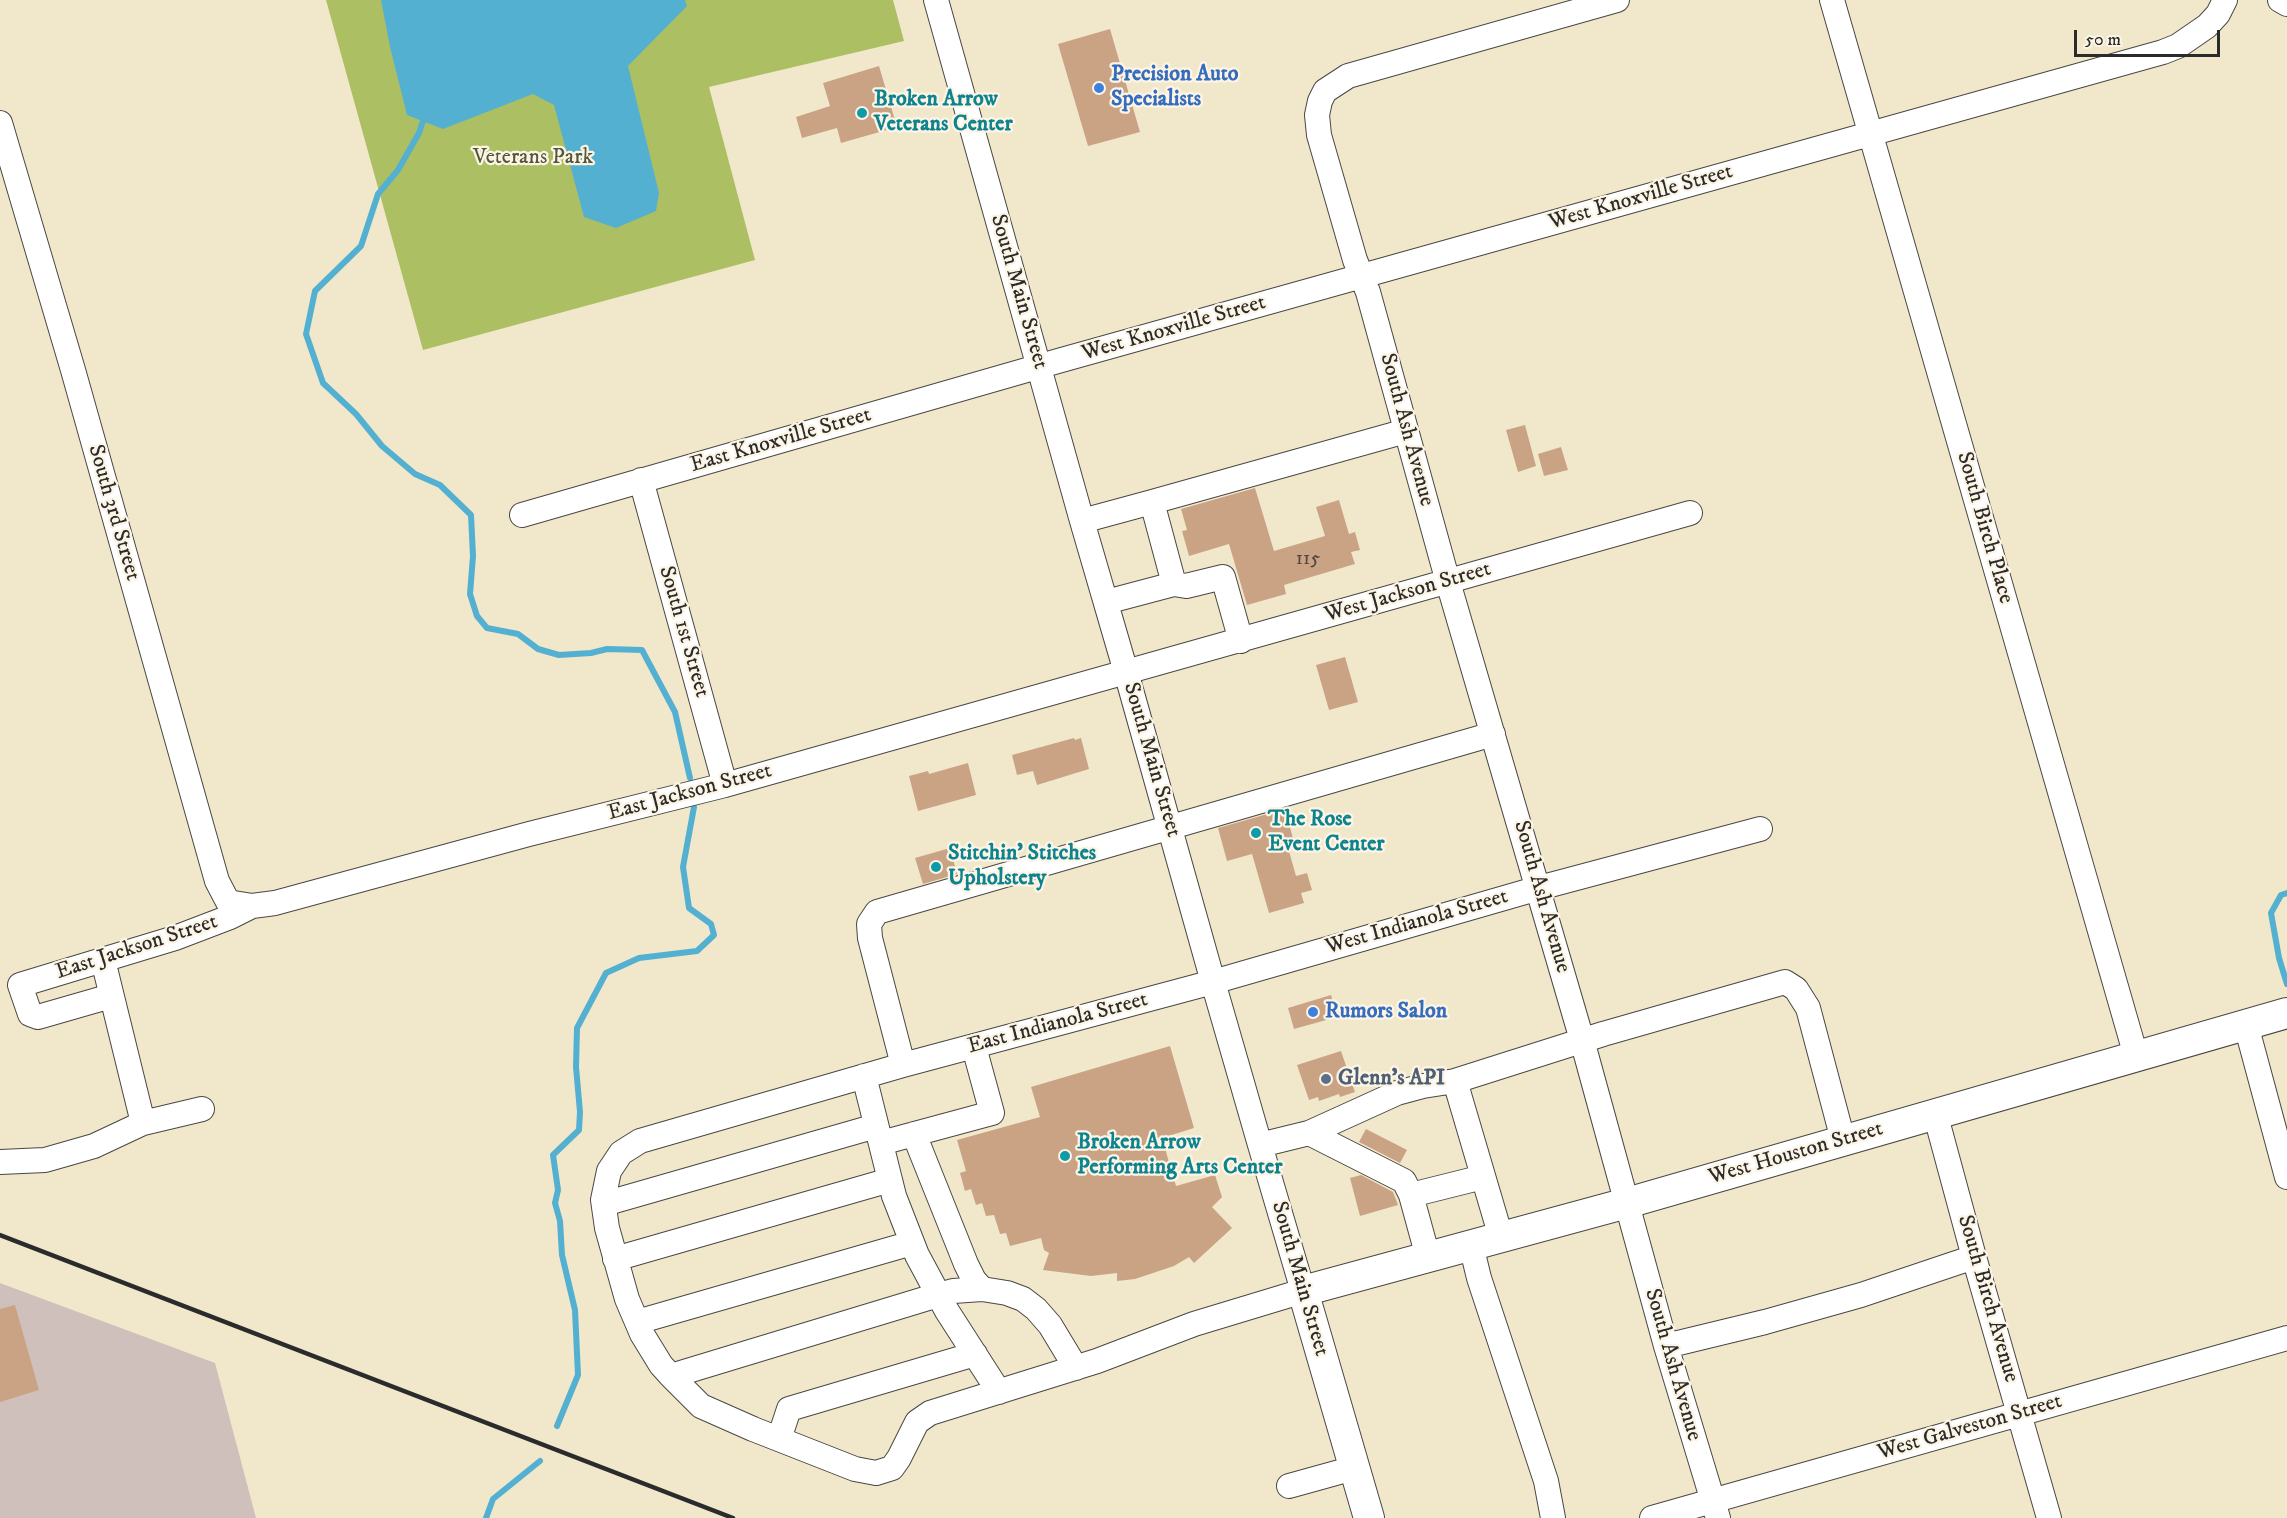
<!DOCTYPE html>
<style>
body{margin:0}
#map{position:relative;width:2287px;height:1518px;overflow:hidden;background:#f1e8cc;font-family:"IM FELL DW Pica",serif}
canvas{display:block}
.scale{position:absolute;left:2074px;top:30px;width:146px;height:27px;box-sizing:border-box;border:3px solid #2b2b2b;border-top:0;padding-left:8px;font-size:18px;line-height:21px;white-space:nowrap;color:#2b2b2b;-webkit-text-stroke:4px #fcf5e5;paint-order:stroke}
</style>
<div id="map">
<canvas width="2287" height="1518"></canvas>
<div class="scale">50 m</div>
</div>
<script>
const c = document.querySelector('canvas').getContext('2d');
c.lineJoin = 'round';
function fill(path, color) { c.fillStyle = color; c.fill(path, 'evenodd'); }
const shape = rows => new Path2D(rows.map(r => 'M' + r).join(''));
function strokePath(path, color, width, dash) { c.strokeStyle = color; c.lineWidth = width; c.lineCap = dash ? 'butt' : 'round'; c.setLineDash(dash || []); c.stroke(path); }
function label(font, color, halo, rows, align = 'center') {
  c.font = font + ' "IM FELL DW Pica",serif'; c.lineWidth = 4.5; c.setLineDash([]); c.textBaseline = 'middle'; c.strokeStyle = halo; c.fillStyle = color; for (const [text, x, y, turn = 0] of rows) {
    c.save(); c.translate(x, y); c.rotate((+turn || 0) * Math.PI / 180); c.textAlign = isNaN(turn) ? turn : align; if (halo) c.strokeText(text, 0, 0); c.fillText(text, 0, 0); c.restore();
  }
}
const industrial = shape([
 [0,1283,215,1363,256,1518,0,1518]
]);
const green = shape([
 [326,0,893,0,904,41,709,87,755,260,423,350]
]);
const water = shape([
 [381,0,685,0,687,6,628,66,659,193,656,211,616,228,584,217,554,105,533,94,443,129,407,115,390,47]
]);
const stream = shape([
 [423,121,419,133,398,170,378,194,361,246,315,291,306,334,323,383,356,414,382,446,415,474,440,485,471,515,473,556,470,594,477,616,487,628,518,634,538,649,559,655,591,653,607,649,642,650,675,712,690,778],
 [2287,893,2281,895,2271,913,2279,958,2287,984],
 [557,1426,578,1375,575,1310,562,1255,560,1221,555,1203,558,1190,553,1155,579,1130,580,1112,576,1067,577,1028,606,973,639,958,697,951,714,935,711,924,689,908,683,867,694,807],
 [486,1518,493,1499,540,1461]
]);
const building = shape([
 [1110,29,1140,132,1088,146,1058,44],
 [879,66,897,127,841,143,837,128,802,138,796,117,830,106,823,83],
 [1525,425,1536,466,1518,472,1506,430],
 [1561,447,1568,470,1544,476,1538,454],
 [1255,488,1274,551,1325,536,1316,507,1339,500,1349,534,1355,532,1360,550,1351,552,1355,564,1284,585,1286,594,1247,605,1229,544,1189,556,1182,531,1187,530,1181,509],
 [1345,657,1358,702,1329,710,1316,665],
 [1074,738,1075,740,1081,738,1089,769,1037,785,1033,771,1017,775,1012,755],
 [968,763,976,795,918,811,909,776,928,771,929,774],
 [1285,809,1294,842,1287,844,1296,876,1307,873,1312,890,1301,893,1304,903,1269,913,1252,854,1227,861,1218,828],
 [950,848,957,874,923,884,915,858],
 [1331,995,1337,1017,1294,1029,1288,1008],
 [1170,1046,1194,1128,1162,1138,1176,1186,1215,1175,1222,1197,1212,1207,1232,1228,1194,1263,1189,1257,1174,1266,1135,1279,1117,1281,1117,1273,1091,1276,1043,1270,1049,1253,1044,1250,1041,1238,1010,1246,1006,1233,1000,1234,994,1215,986,1216,982,1203,976,1205,971,1189,965,1191,960,1173,966,1171,957,1140,1040,1117,1031,1087],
 [1341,1051,1355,1092,1340,1097,1339,1094,1319,1101,1318,1097,1309,1100,1297,1065],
 [1366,1129,1407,1150,1400,1163,1359,1142],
 [1361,1175,1393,1192,1398,1205,1360,1216,1350,1178],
 [15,1305,39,1390,0,1402,0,1309]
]);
const minor = shape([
 [936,0,1082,521,1126,672,1213,982,1260,1145,1303,1291,1194,1324,1097,1361,930,1413,917,1422,899,1458,892,1468,876,1473,855,1469,753,1429,701,1406,671,1376,661,1365,642,1334,627,1299,607,1228,603,1200,609,1171,621,1153,640,1141,903,1065,1213,982,1539,888,1760,829],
 [1617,0,1348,76,1325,91,1320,101,1317,115,1319,135,1355,260,1368,292,1448,582,1582,1040,1666,1346,1718,1518],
 [1832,0,2136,1056],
 [2280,0,2287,4],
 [0,123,73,370,217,881,228,902,252,906,275,903,529,834,725,785,1690,513],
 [641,480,725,785],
 [1152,502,1406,431],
 [522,515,1058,361,2163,52,2178,46,2207,26,2218,14,2225,0],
 [1082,521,1152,502,1174,584],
 [1106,602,1174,584,1186,586,1223,577,1241,641],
 [103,960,143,1123],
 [111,996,38,1017,30,1014,20,985,175,938,230,917,252,906],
 [2246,1025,2287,1177],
 [903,1065,870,938,869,924,877,912,1493,734],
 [864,1076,894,1196,917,1255,947,1311,999,1392],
 [1935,1113,1974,1257,2049,1518],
 [1309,1133,1397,1093,1423,1086,1455,1081],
 [914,1134,966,1264,974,1280,982,1289],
 [881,1143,992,1113,974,1047],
 [1260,1145,1309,1133,1404,1181,1411,1195],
 [0,1162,45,1160,94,1146,143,1123,202,1109],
 [604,1204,876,1126],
 [1501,1237,1455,1081,1603,1034,1785,982,1796,989,1808,1008,1843,1140],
 [1471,1245,1479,1278,1546,1481,1553,1518],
 [1428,1257,1411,1195,1483,1177],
 [615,1259,890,1180],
 [637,1322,912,1243],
 [1666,1346,1765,1322,1861,1295,1974,1257],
 [671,1376,938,1295,953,1291,982,1289,1007,1293,1023,1299,1036,1309,1050,1325,1076,1368],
 [779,1439,789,1409,975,1354],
 [1289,1486,1354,1468],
 [1652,1518,2287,1338]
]);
const major = shape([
 [1369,1518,1303,1291,1627,1203,2287,1013]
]);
const rail = shape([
 [0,1235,733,1518]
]);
const markers = [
 [1099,88,6,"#3f7fe0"],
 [862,113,6,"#0f9aa8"],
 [1256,833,6,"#0f9aa8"],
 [936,867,6,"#0f9aa8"],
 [1313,1012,6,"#3f7fe0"],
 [1326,1079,6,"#5c6f8a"],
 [1065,1156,6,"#0f9aa8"]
];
const numberNames = [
 ["115",1308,560]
];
const shopNames = [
 ["Precision Auto",1111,75],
 ["Specialists",1111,100],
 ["Rumors Salon",1325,1012]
];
const cultureNames = [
 ["Broken Arrow",874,100],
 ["Veterans Center",874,125],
 ["The Rose",1268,820],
 ["Event Center",1268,845],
 ["Stitchin' Stitches",948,854],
 ["Upholstery",948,879],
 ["Broken Arrow",1077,1143],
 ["Performing Arts Center",1077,1168]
];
const parkNames = [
 ["Veterans Park",533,158]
];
const streetNames = [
 ["West Knoxville Street",1641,198,-16],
 ["South Main Street",1018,292,74],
 ["West Knoxville Street",1174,329,-16],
 ["South Ash Avenue",1406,430,75],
 ["East Knoxville Street",781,441,-16],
 ["South 3rd Street",113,513,74],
 ["South Birch Place",1984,528,74],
 ["West Jackson Street",1408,593,-16],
 ["South 1st Street",683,632,74],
 ["South Main Street",1151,760,74],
 ["East Jackson Street",690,793,-15],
 ["South Ash Avenue",1541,897,74],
 ["West Indianola Street",1417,923,-16],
 ["East Jackson Street",137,948,-18],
 ["East Indianola Street",1058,1024,-15],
 ["West Houston Street",1796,1154,-16],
 ["South Main Street",1299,1279,74],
 ["South Birch Avenue",1987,1299,74],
 ["South Ash Avenue",1672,1365,74],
 ["West Galveston Street",1970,1428,-16]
];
const serviceNames = [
 ["Glenn's API",1338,1079]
];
fill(industrial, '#cfc0bb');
fill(green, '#acbf63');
fill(water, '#53b0d1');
strokePath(stream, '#53b0d1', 6);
fill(building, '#caa384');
strokePath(minor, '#494743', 26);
strokePath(major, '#494743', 32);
strokePath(minor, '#fff', 24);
strokePath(major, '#fff', 30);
strokePath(rail, '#2b2b2b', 4.5);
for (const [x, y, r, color] of markers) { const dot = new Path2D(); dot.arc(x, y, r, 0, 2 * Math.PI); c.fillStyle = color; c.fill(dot); strokePath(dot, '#fcf5e5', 2); }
label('20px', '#534941', null, numberNames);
label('bold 22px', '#366cbe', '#fcf5e5', shopNames, 'left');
label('bold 22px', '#0d838f', '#fcf5e5', cultureNames, 'left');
label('22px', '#52573c', '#fcf5e5', parkNames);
label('22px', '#2b2b2b', '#fcf5e5', streetNames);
label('bold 22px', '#4e5e75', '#fcf5e5', serviceNames, 'left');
</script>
